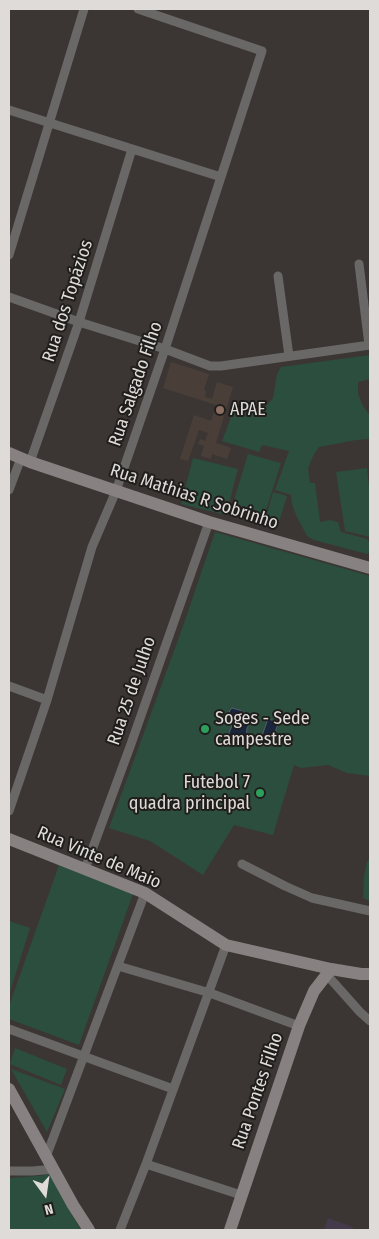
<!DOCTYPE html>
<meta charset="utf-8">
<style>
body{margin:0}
#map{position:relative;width:379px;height:1239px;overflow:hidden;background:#3b3633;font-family:"Fira Sans Condensed",sans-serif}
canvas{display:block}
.frame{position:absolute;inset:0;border:10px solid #dfdbd9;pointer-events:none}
.north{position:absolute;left:20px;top:1169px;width:50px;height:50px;-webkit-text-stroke:4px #201e1c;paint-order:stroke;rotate:166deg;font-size:14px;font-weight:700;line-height:20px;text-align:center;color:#dfdbd9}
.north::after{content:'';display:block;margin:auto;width:18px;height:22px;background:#dfdbd9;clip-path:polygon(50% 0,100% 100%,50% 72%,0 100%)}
</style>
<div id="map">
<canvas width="379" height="1239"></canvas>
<div class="frame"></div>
<div class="north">N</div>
</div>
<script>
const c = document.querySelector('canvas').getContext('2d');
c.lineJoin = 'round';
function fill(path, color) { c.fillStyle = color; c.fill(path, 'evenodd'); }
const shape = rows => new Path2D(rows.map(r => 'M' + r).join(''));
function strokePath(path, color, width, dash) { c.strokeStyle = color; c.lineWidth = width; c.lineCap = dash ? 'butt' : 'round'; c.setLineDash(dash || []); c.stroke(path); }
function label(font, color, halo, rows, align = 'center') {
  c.font = font + ' "Fira Sans Condensed",sans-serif'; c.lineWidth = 4; c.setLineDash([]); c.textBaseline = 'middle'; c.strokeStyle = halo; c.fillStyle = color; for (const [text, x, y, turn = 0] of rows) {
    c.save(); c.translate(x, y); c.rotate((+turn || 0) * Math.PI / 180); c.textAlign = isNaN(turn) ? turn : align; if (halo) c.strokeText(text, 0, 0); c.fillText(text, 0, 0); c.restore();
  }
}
const built = shape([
 [171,362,209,374,204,390,206,391,205,397,212,399,217,382,233,387,216,443,231,448,227,459,212,454,211,459,201,456,204,446,198,444,200,439,205,441,208,433,199,430,188,461,180,459,194,415,211,421,216,405,163,388]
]);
const medical = shape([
 [328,1218,353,1227,352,1230,324,1230]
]);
const green = shape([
 [370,355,370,379,358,382,358,394,363,406,369,414,370,421,370,436,369,439,356,440,319,447,313,456,308,469,310,483,315,483,320,522,330,520,338,522,341,532,367,539,370,543,370,552,367,554,314,540,307,536,296,515,292,504,291,495,275,490,289,451,262,445,259,452,222,441,234,409,241,406,255,407,266,406,273,398,277,374,281,367],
 [248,454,281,463,263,520,231,510],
 [193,458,238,469,226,515,181,504],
 [367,468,370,495,370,537,345,531,336,472],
 [273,492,287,496,278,525,265,521],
 [215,532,370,576,370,776,347,773,328,765,301,768,294,765,273,835,234,825,203,875,150,841,109,828,181,632],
 [370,858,370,901,363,898,364,876,367,862],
 [59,865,133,894,79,1045,9,1019,9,1006],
 [9,921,30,928,9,995],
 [15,1048,67,1069,61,1085,10,1064],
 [11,1069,65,1089,47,1132],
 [50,1174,80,1229,75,1230,9,1230,9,1178,38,1176]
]);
const water = shape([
 [232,708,239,710,254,717,247,728,246,742,243,743,230,738,229,733,234,721,233,718,229,713,230,710,232,708],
 [268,719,279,722,269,747,259,744,268,719]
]);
const street = shape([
 [9,110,221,177],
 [9,255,84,9],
 [359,264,369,345],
 [278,276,289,356],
 [9,297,79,322,165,349,210,366,221,366,370,345],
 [30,462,79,322,132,149],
 [9,490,21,458],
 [9,686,47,700],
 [9,811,47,700,92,547,116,491,165,349,262,51,138,9],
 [242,864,285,886,312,898,370,911],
 [85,869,131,744,209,522],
 [118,966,210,993,299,1026],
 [327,975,360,1012,370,1021],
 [9,1029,173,1089],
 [46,1157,145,893],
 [146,1164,241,1195],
 [9,1171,33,1171,54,1169],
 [120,1230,146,1164,226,945]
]);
const secondary = shape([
 [9,453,30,462,209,522,370,568],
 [9,839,145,893,226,945,331,969,361,974,370,974],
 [9,1089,73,1205,89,1230],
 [230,1230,299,1026,314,991,331,969]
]);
const markers = [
 [220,410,5,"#8d6e63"],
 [205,729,5,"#2e9e5b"],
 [260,793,5,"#2e9e5b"]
];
const streetNames = [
 ["Rua dos Topázios",68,301,-72],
 ["Rua Salgado Filho",136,384,-71],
 ["Rua Mathias R Sobrinho",194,497,18],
 ["Rua 25 de Julho",132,691,-71],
 ["Rua Vinte de Maio",99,858,23],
 ["Rua Pontes Filho",258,1091,-71]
];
const poiNames = [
 ["APAE",230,410],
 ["Soges - Sede",215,719],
 ["campestre",215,740],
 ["Futebol 7",250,783,"right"],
 ["quadra principal",250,804,"right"]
];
fill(built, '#493f38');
fill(medical, '#453a49');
fill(green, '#2b4e3f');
fill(water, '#1a253e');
strokePath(water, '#555c6c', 1);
strokePath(street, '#6a6767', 9);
strokePath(secondary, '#878281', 12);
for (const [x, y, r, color] of markers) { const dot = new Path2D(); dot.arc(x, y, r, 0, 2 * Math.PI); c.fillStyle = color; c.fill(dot); strokePath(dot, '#201e1c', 2); }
label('18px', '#dfdbd9', '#201e1c', streetNames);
label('18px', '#dfdbd9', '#201e1c', poiNames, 'left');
</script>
